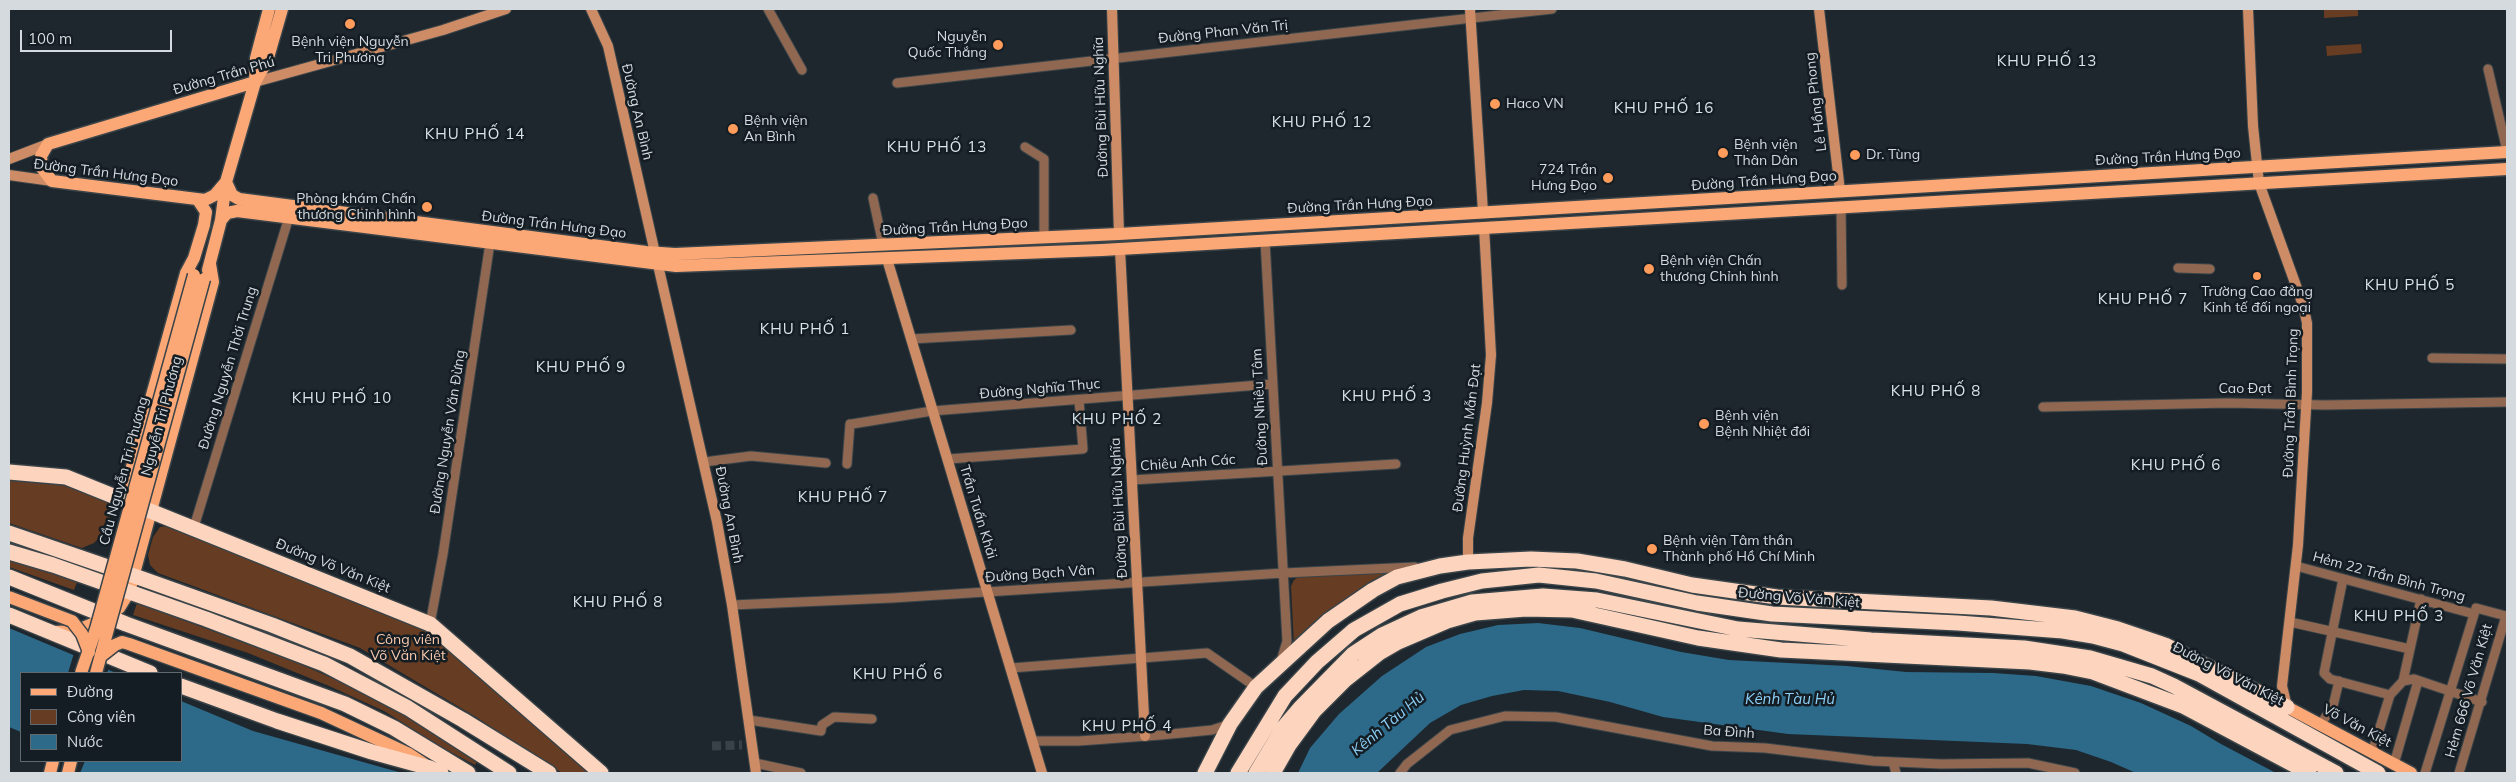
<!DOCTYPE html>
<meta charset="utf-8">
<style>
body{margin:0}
#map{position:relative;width:2516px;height:782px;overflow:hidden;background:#1d272d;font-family:Mulish,sans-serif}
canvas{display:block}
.frame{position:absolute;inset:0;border:10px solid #d4dade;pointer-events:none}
.legend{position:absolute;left:20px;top:672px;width:162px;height:90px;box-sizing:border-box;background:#141d23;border:1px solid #61696e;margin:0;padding:6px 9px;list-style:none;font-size:15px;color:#d4dade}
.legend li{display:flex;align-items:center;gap:10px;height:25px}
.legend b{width:25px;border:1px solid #61696e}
.scale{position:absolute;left:20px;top:30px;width:152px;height:22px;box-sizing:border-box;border:2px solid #d4dade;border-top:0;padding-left:6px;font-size:15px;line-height:18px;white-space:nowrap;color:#d4dade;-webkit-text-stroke:4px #141d23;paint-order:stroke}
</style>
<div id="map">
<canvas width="2516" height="782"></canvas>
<div class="frame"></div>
<ul class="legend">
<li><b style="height:6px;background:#fca876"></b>Đường</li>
<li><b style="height:14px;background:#663c22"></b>Công viên</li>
<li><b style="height:14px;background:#2d6989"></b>Nước</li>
</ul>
<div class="scale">100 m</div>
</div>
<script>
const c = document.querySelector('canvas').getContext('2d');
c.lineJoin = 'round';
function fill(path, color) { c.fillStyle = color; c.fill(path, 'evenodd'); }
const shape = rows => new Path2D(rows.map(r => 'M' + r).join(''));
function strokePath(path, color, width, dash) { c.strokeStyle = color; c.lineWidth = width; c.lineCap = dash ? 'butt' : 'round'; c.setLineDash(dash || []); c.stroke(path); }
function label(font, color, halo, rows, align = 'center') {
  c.font = font + ' Mulish,sans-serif'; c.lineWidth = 5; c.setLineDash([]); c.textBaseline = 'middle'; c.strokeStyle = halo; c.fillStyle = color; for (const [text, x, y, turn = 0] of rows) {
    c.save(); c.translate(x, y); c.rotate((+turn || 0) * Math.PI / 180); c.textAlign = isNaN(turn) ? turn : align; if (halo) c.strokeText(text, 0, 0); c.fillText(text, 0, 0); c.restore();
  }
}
const green = shape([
 [2324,9,2358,9,2358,16,2324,18],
 [2361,44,2362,53,2327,56,2326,46],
 [9,480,69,486,96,496,107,502,111,510,108,528,94,543,82,548,9,523],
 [170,526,424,628,590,773,562,773,476,717,360,648,158,573,150,565,148,555,153,537,160,527],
 [9,559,77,582,74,590,9,567],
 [1393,572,1294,645,1291,586,1294,580,1298,577],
 [137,603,293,661,373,696,478,760,475,765,443,748,384,711,329,686,248,653,133,615]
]);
const water = shape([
 [1538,623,1580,628,1681,652,1729,660,1847,666,1906,672,1993,673,2036,676,2091,686,2141,703,2191,726,2221,744,2276,773,2136,773,2111,762,2076,750,2027,744,1788,734,1663,717,1610,702,1558,691,1524,690,1492,696,1461,705,1430,723,1377,773,1298,773,1310,748,1339,714,1382,676,1426,647,1460,634,1498,625],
 [9,628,116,673,21,673,21,732,9,727],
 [181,701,253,731,402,773,80,773,85,761,181,761]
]);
const pier = shape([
 [74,653,109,668,107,673,68,673]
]);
const streetTunnel = shape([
 [712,746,742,745]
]);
const street = shape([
 [768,9,802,70],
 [2488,69,2507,151],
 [897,83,1552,9],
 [1025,147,1044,159,1044,238],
 [873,198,883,245],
 [1841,206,1842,285],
 [1265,240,1287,641,1281,661],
 [2178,268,2210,269],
 [911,339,1071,330],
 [2432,358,2507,359],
 [2043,407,2227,403,2325,405,2507,402],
 [948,459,1083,449,1079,400],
 [704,462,751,456,826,463],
 [847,464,850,424,852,424,932,411,1272,384],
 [1132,480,1396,464],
 [194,527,289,217],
 [2296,566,2474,614],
 [2343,579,2324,673,2330,679,2390,695,2403,681,2414,679,2482,702],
 [732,605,892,598,1284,573,1415,567],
 [2290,622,2410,649],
 [430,624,443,554,490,243],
 [1011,668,1207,653,1256,687],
 [2403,681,2421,599],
 [749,720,821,731,822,725,834,717,872,719],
 [2320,725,2333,706,2339,681],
 [1032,741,1079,741,1161,735,1212,730,1230,724],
 [2372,753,2390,695],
 [1893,762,1896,773],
 [755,763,801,773],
 [2394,764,2418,681],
 [1400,773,1407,764,1450,730,1505,716,1556,717,1712,746,1765,748,1873,761,1941,764,2028,763,2075,773],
 [2425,773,2476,608,2506,616,2459,773]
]);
const secondary = shape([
 [591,9,608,46,655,253],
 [1112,9,1119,234],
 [1470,9,1483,212],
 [1819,9,1840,191],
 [2248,9,2253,126,2259,183,2303,305,2307,323,2307,392,2298,545,2282,686,2287,707],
 [255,82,443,30,506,9],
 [9,159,48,144],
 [9,175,52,181],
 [1120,249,1145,736],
 [887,259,1042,773],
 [658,265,717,522,732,605,756,773],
 [1468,562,1468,538,1487,403,1491,355,1484,227]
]);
const primary = shape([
 [255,82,256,58,269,9],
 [226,182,232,195,239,199,646,252,675,254,1119,234,2507,152],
 [226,182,215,195,205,200,52,181,42,168,41,156,48,144,255,82],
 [221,220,227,213,237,211,676,266,1102,250,2507,169],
 [208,270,221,220,226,182,255,82,267,61,282,9],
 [123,499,186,273,194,258,204,225,206,212,198,200],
 [54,632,75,631,97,622,119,608,129,592,213,282,210,264],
 [2287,707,2411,773],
 [321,713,409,754,424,764],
 [50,773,53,761],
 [68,773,71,761]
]);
const highway = shape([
 [9,472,66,477,430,624,601,773],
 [9,533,143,579,272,625,350,656,463,720,549,773],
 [9,552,53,565,206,619,324,664,408,708,509,773],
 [9,577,126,624,345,704,394,728,468,773],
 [9,615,150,673],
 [181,686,277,721,372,752,430,768,441,773],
 [1205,773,1230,724,1256,687,1328,621,1373,590,1397,577,1440,566,1468,562,1531,559,1577,561,1625,569,1692,585,1777,597,1991,608,2075,618,2118,629,2165,645,2287,707],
 [1238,773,1285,696,1317,662,1354,630,1400,604,1442,591,1482,581,1539,575,1596,581,1697,603,1772,614,1958,623,2063,631,2093,636,2123,644,2199,674,2378,773],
 [1256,773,1283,728,1301,707,1353,654,1382,635,1421,617,1472,602,1543,596,1597,600,1738,629,1871,640,2024,648,2090,658,2152,676,2174,686,2336,773],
 [1273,773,1289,745,1314,711,1346,679,1379,653,1398,642,1447,621,1475,613,1526,609,1572,610,1698,638,1781,650,2030,662,2063,666,2093,672,2183,706,2309,773]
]);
const primaryBridge = shape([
 [9,597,72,621,82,634,89,652],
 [101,656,115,645,122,642,129,644,321,713],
 [81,673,96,629,194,275],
 [96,673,204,279]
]);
const markers = [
 [350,24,6,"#ff9b5b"],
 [998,45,6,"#ff9b5b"],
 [1495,104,6,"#ff9b5b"],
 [733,129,6,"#ff9b5b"],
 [1723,153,6,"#ff9b5b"],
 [1855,155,6,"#ff9b5b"],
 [1608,178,6,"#ff9b5b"],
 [427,207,6,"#ff9b5b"],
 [1649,269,6,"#ff9b5b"],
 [2257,276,5,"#ff9b5b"],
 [1704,424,6,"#ff9b5b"],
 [1652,549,6,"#ff9b5b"]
];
const streetNames = [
 ["Đường Phan Văn Trị",1223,32,-6],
 ["Đường Trần Phú",224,76,-16],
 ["Lê Hồng Phong",1816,102,-97],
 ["Đường Bùi Hữu Nghĩa",1101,107,-92],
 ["Đường An Bình",637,112,77],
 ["Đường Trần Hưng Đạo",2168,157,-3],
 ["Đường Trần Hưng Đạo",106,173,7],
 ["Đường Trần Hưng Đạo",1764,181,-4],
 ["Đường Trần Hưng Đạo",1360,205,-3],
 ["Đường Trần Hưng Đạo",554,225,7],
 ["Đường Trần Hưng Đạo",955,227,-3],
 ["Đường Nguyễn Thời Trung",228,368,-73],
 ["Đường Nghĩa Thục",1040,389,-5],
 ["Cao Đạt",2245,389],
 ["Đường Trần Bình Trọng",2291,403,-88],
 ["Đường Nhiêu Tâm",1260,407,-93],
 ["Nguyễn Tri Phương",162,416,-75],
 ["Đường Nguyễn Văn Đừng",448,432,-81],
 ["Đường Huỳnh Mẫn Đạt",1467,438,-83],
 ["Chiêu Anh Các",1188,463,-4],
 ["Cầu Nguyễn Tri Phương",124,471,-75],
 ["Đường Bùi Hữu Nghĩa",1119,508,-93],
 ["Trần Tuấn Khải",978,512,73],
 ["Đường An Bình",729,515,79],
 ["Đường Võ Văn Kiệt",333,566,22],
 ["Đường Bạch Vân",1040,574,-4],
 ["Hẻm 22 Trần Bình Trọng",2389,577,15],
 ["Đường Võ Văn Kiệt",1799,598,5],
 ["Đường Võ Văn Kiệt",2228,674,27],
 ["Hẻm 666 Võ Văn Kiệt",2469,691,-74],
 ["Võ Văn Kiệt",2357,726,28],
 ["Ba Đình",1729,732,4]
];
const poiNames = [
 ["Nguyễn",987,37,"right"],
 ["Quốc Thắng",987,53,"right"],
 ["Bệnh viện Nguyễn",350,42,"center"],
 ["Tri Phương",350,58,"center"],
 ["Haco VN",1506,104],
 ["Bệnh viện",744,121],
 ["An Bình",744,137],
 ["Bệnh viện",1734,145],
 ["Thân Dân",1734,161],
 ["Dr. Tùng",1866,155],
 ["724 Trần",1597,170,"right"],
 ["Hưng Đạo",1597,186,"right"],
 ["Phòng khám Chấn",416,199,"right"],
 ["thương Chỉnh hình",416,215,"right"],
 ["Bệnh viện Chấn",1660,261],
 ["thương Chỉnh hình",1660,277],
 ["Trường Cao đẳng",2257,292,"center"],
 ["Kinh tế đối ngoại",2257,308,"center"],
 ["Bệnh viện",1715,416],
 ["Bệnh Nhiệt đới",1715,432],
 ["Bệnh viện Tâm thần",1663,541],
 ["Thành phố Hồ Chí Minh",1663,557]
];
const parkNames = [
 ["Công viên",408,640],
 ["Võ Văn Kiệt",408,656]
];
const neighbourhoodNames = [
 ["KHU PHỐ 13",2047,61],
 ["KHU PHỐ 16",1664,108],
 ["KHU PHỐ 12",1322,122],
 ["KHU PHỐ 14",475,134],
 ["KHU PHỐ 13",937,147],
 ["KHU PHỐ 5",2410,285],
 ["KHU PHỐ 7",2143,299],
 ["KHU PHỐ 1",805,329],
 ["KHU PHỐ 9",581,367],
 ["KHU PHỐ 8",1936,391],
 ["KHU PHỐ 3",1387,396],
 ["KHU PHỐ 10",342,398],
 ["KHU PHỐ 2",1117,419],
 ["KHU PHỐ 6",2176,465],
 ["KHU PHỐ 7",843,497],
 ["KHU PHỐ 8",618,602],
 ["KHU PHỐ 3",2399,616],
 ["KHU PHỐ 6",898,674],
 ["KHU PHỐ 4",1127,726]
];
const waterNames = [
 ["Kênh Tàu Hủ",1790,699],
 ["Kênh Tàu Hủ",1388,724,-40]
];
fill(green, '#663c22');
fill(water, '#2d6989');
fill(pier, '#1d272d');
strokePath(streetTunnel, '#384248', 9, [9, 4.5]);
strokePath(street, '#3a4449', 11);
strokePath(secondary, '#3a4449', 12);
strokePath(primary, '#3a4449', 15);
strokePath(highway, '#3a4449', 18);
strokePath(street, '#906750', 9);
strokePath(secondary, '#cd8c65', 10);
strokePath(primary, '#fca876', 12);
strokePath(highway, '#fdd4bd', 15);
strokePath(primaryBridge, '#3a4449', 15, []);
strokePath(primaryBridge, '#fca876', 12);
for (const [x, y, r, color] of markers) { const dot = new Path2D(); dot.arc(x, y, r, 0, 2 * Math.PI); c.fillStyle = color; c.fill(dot); strokePath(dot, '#141d23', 2); }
label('14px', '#d4dade', '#141d23', streetNames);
label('14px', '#d4dade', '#141d23', poiNames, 'left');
label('14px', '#facaae', '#141d23', parkNames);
c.letterSpacing = '1px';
label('15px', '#d8e4ec', '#141d23', neighbourhoodNames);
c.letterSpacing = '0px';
label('italic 15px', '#8ccff7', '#141d23', waterNames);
</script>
